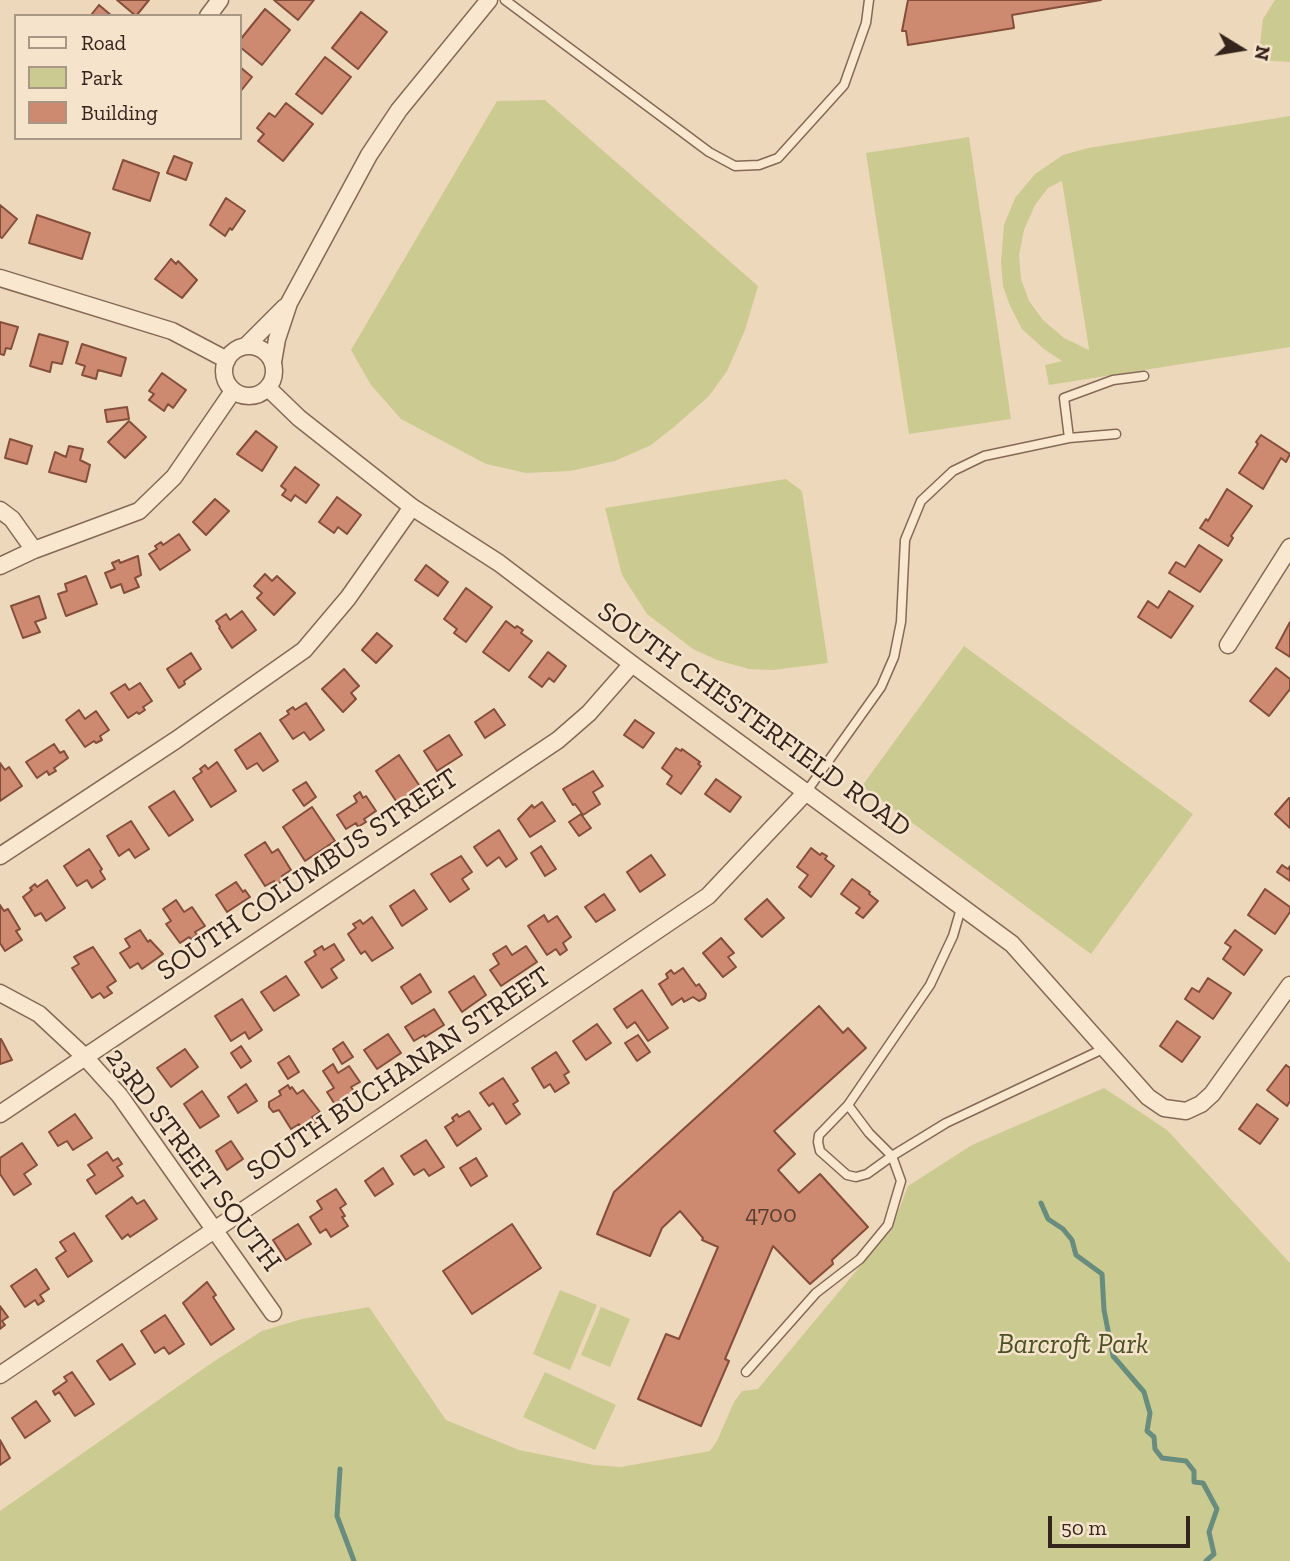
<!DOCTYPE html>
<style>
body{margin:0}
#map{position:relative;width:1290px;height:1561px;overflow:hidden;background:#eed8bc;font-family:"Zilla Slab",serif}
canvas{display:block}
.legend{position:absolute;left:14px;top:14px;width:228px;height:126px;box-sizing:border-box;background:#f5e3cc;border:2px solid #a89785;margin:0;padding:9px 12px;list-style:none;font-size:21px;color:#34241b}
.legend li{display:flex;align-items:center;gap:14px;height:35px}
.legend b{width:35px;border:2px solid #a89785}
.north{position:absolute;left:1206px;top:14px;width:70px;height:70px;-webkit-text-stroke:5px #f5e3cc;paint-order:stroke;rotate:101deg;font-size:19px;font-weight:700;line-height:28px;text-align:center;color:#34241b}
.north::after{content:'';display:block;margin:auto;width:24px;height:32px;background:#34241b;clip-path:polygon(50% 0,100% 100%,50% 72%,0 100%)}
.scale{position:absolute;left:1048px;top:1516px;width:142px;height:32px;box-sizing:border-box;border:4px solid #34241b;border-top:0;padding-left:9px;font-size:21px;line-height:24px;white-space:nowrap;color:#34241b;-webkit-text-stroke:5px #f5e3cc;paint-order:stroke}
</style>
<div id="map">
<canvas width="1290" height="1561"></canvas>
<ul class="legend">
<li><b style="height:9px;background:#f9e7cf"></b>Road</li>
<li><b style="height:19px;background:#cbca91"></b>Park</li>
<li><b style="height:19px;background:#cd8a71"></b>Building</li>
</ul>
<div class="north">N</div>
<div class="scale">50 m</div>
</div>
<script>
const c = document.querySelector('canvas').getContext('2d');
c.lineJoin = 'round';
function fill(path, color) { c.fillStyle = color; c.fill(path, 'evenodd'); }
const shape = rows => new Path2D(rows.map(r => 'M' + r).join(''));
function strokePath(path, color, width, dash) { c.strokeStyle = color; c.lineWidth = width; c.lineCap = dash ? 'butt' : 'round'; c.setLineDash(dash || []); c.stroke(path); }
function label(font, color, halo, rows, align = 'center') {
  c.font = font + ' "Zilla Slab",serif'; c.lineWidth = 5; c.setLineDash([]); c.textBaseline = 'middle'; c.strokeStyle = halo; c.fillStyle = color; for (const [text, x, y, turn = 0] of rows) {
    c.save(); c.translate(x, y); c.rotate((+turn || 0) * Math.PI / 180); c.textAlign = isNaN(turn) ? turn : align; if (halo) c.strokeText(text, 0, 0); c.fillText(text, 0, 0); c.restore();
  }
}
const green = shape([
 [1275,0,1290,0,1290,62,1258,60,1263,19],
 [545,100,758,286,745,330,727,371,709,396,674,427,651,445,615,461,570,471,526,473,486,464,401,419,371,385,351,350,497,101],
 [1290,116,1290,347,1049,385,1045,365,1062,361,1044,349,1022,329,1010,306,1003,286,1001,262,1004,225,1015,198,1035,174,1063,155,1088,148],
 [1062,181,1089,349,1089,350,1064,338,1043,320,1029,301,1021,279,1019,255,1024,230,1035,205,1048,188],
 [969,137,1011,419,909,434,866,153],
 [786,479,802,491,828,663,773,670,749,669,717,660,693,649,647,614,622,575,605,508],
 [964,646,1193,814,1091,954,862,786],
 [1104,1088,1167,1130,1290,1263,1290,1561,0,1561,0,1511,213,1362,262,1331,302,1319,369,1307,446,1420,519,1450,594,1465,621,1467,710,1451,717,1441,734,1402,742,1391,758,1389,892,1228,908,1186,972,1145],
 [560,1290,597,1305,570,1370,533,1354],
 [601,1307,630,1319,610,1367,581,1355],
 [545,1372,616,1405,595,1450,523,1417]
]);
const stream = shape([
 [1041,1203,1048,1219,1063,1229,1072,1240,1076,1255,1102,1274,1104,1310,1113,1356,1144,1392,1150,1413,1147,1431,1154,1437,1155,1449,1162,1458,1186,1461,1194,1471,1194,1482,1203,1483,1217,1509,1209,1532,1214,1554,1206,1561],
 [340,1469,337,1516,354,1561]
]);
const building = shape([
 [117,0,149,0,136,16,117,0],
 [274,0,314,0,298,20,274,0],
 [908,0,1101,0,1012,15,1014,28,908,45,906,31,902,31,908,0],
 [99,5,112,16,92,16,91,15,99,5],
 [265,9,290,30,262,65,240,47,240,40,265,9],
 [361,12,387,32,358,69,332,48,361,12],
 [325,57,351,77,322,114,296,94,325,57],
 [240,67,252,77,240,92,240,67],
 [286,103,313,124,283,161,258,141,264,134,257,128,269,113,275,117,286,103],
 [174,156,192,163,186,180,167,173,174,156],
 [123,160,159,173,150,201,113,189,123,160],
 [226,198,245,211,232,230,230,228,225,236,210,225,226,198],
 [0,205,17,219,2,238,0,237,0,205],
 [37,215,90,233,82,259,29,243,37,215],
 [171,259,176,264,178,261,197,280,182,298,155,279,171,259],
 [0,322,18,327,11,349,6,348,4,355,0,354,0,322],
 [39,334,68,342,62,364,52,362,50,372,30,366,39,334],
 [82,344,126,358,121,376,98,370,96,379,82,375,85,366,76,363,82,344],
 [162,373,186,390,173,408,168,404,164,411,149,400,154,394,149,391,162,373],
 [127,407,129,419,107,422,105,410,127,407],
 [129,421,146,437,125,458,108,442,129,421],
 [256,431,277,447,262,471,237,454,256,431],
 [1261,435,1290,454,1286,462,1281,458,1263,489,1239,473,1258,444,1256,442,1261,435],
 [10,439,32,446,27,464,5,458,10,439],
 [69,446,83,449,80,460,90,465,86,482,49,472,55,452,66,457,69,446],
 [295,467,319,485,306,503,295,495,291,501,282,495,286,490,281,486,295,467],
 [1227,489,1252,506,1231,536,1233,538,1228,546,1200,528,1206,519,1208,521,1227,489],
 [337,497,361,515,347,534,338,527,334,533,319,522,337,497],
 [215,499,229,511,206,535,193,522,215,499],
 [179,534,190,550,160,570,149,554,157,549,155,546,161,542,163,545,179,534],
 [1199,545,1222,560,1200,592,1169,573,1176,562,1185,567,1199,545],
 [138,556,141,575,135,578,139,587,124,593,121,584,111,588,105,573,115,569,112,563,119,560,120,563,138,556],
 [426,565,448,582,438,596,415,580,426,565],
 [265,574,272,581,277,576,295,593,274,615,257,598,262,593,254,586,265,574],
 [86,576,97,604,66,616,58,594,67,591,65,584,86,576],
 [466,588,492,607,466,642,454,633,457,629,444,619,466,588],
 [1169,591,1193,606,1171,638,1138,617,1148,601,1158,608,1169,591],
 [39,596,46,618,35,622,40,632,23,638,11,606,39,596],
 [242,611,256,630,232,648,219,628,220,627,216,621,226,614,230,620,242,611],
 [506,621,515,628,517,626,523,630,521,633,532,641,509,671,483,652,506,621],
 [1290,622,1290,657,1276,648,1290,622],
 [377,633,392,646,376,663,362,650,377,633],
 [548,652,566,666,554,682,549,678,542,687,529,677,548,652],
 [191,653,201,669,184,681,185,684,179,688,167,669,191,653],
 [1276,668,1290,679,1290,689,1269,716,1250,701,1276,668],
 [344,669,359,686,351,693,356,699,343,712,322,689,344,669],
 [140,683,152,701,143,707,145,710,139,714,137,712,128,718,111,693,125,684,129,690,140,683],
 [306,703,324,730,310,740,304,732,293,739,280,720,289,714,287,711,293,707,295,710,306,703],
 [494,709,505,725,485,738,475,722,494,709],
 [79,710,85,719,96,711,109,730,100,736,102,740,96,743,94,741,85,747,66,720,79,710],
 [635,720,654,733,643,748,624,735,635,720],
 [260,733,278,761,263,771,257,763,247,769,235,750,260,733],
 [449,735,462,755,437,771,424,751,449,735],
 [54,744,60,753,64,751,68,758,54,768,56,771,49,775,47,771,37,778,26,762,54,744],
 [676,748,681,751,682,749,700,762,698,764,701,766,681,794,667,784,672,776,662,768,676,748],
 [399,755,421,788,398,804,376,771,399,755],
 [217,762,236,791,211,807,193,778,202,772,200,769,205,765,208,769,217,762],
 [0,763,5,770,9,767,22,786,0,801,0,763],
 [593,771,603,786,593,792,600,804,583,815,575,804,573,805,563,789,593,771],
 [716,779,741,797,730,812,705,794,716,779],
 [306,782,316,797,304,806,293,790,306,782],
 [174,791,193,820,169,836,149,807,174,791],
 [360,792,363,798,366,796,376,811,364,819,366,822,358,827,356,823,346,829,337,815,357,802,354,796,360,792],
 [1289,798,1290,799,1290,828,1275,814,1289,798],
 [542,802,555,821,530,837,518,819,532,805,534,808,542,802],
 [312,807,335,841,305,861,283,827,312,807],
 [581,814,591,828,579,836,569,822,581,814],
 [131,821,149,849,135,858,129,849,119,856,107,836,131,821],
 [499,830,517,859,506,867,499,857,487,866,474,847,499,830],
 [265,842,272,853,278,849,291,870,282,876,284,880,276,885,274,881,265,886,245,855,265,842],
 [541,846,556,869,545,876,531,853,541,846],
 [811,848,820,855,822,853,827,856,825,859,834,866,811,897,799,887,808,875,797,867,811,848],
 [89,849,102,869,100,871,105,879,92,888,87,880,77,886,64,866,89,849],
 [651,855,665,875,640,892,627,872,651,855],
 [461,856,472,872,462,879,469,889,450,902,431,874,461,856],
 [1282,865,1288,869,1290,866,1290,881,1277,872,1282,865],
 [852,879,870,892,869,894,878,901,863,918,856,913,860,908,841,894,852,879],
 [47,880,65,908,46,921,41,913,35,916,23,897,32,890,30,888,35,884,37,887,47,880],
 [236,882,243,892,245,890,250,897,227,912,216,895,236,882],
 [1265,889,1290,907,1290,912,1275,934,1248,915,1265,889],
 [414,890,427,909,402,926,390,906,414,890],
 [604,894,615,910,596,922,585,907,604,894],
 [767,899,784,918,762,937,745,919,767,899],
 [176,900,184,912,192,907,205,926,195,932,197,935,191,939,189,937,180,943,166,924,171,921,163,909,176,900],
 [0,905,4,911,8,909,20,929,16,931,22,940,5,951,0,943,0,905],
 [544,915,548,922,557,916,571,937,563,943,567,950,560,955,556,949,547,955,528,926,544,915],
 [372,917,393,948,372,961,365,951,361,954,348,934,356,928,353,924,360,920,363,924,372,917],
 [140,930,148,942,150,940,163,954,142,969,138,963,130,968,120,953,130,947,125,939,140,930],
 [1235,930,1262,950,1244,975,1223,959,1231,947,1225,943,1235,930],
 [721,938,734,953,728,957,736,967,723,977,703,953,721,938],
 [334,944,344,960,331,969,337,978,322,988,305,962,316,955,314,951,322,946,324,950,334,944],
 [506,946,512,955,526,946,537,962,501,986,490,970,499,964,493,954,506,946],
 [93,947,116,981,107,987,112,993,104,998,100,993,92,998,72,968,79,964,74,957,93,947],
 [683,968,696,986,699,984,706,994,705,998,699,1001,693,997,684,1002,682,998,672,1005,659,984,668,978,666,974,671,970,674,974,683,968],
 [420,974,431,992,412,1004,401,987,420,974],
 [286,976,299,995,274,1011,261,992,286,976],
 [474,976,486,995,462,1012,449,992,474,976],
 [1208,978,1231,993,1213,1019,1185,999,1192,988,1199,992,1208,978],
 [642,990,668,1028,648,1041,635,1022,627,1028,614,1009,642,990],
 [242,999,262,1030,249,1039,245,1032,231,1041,215,1016,242,999],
 [819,1006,843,1033,848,1028,866,1048,774,1131,795,1154,778,1170,799,1193,820,1174,868,1227,832,1260,833,1264,810,1284,773,1246,725,1359,729,1361,701,1426,638,1399,666,1334,679,1339,718,1247,702,1240,703,1238,680,1211,662,1228,650,1256,597,1234,614,1192,819,1006],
 [434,1009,444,1025,425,1037,424,1035,414,1041,405,1027,434,1009],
 [1177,1021,1200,1037,1182,1062,1160,1046,1177,1021],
 [597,1024,611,1043,586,1060,573,1041,597,1024],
 [388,1034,401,1053,377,1069,364,1050,388,1034],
 [638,1035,650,1052,637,1061,625,1043,638,1035],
 [1,1039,12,1060,0,1064,0,1039,1,1039],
 [343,1042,353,1057,342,1064,333,1049,343,1042],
 [241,1046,251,1061,241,1068,231,1053,241,1046],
 [185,1049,198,1067,171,1087,157,1068,185,1049],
 [556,1052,569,1072,564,1075,569,1083,555,1092,550,1084,544,1088,532,1068,556,1052],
 [289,1056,299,1072,288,1079,278,1063,289,1056],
 [333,1064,338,1073,349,1066,360,1082,351,1087,355,1093,336,1106,327,1092,334,1088,323,1071,333,1064],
 [1286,1065,1290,1068,1290,1101,1287,1106,1267,1090,1286,1065],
 [503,1078,518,1101,513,1104,520,1114,506,1124,493,1103,489,1106,480,1093,503,1078],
 [246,1084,257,1101,238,1113,228,1097,246,1084],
 [288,1085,290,1089,292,1087,297,1094,303,1090,320,1112,312,1117,316,1122,303,1130,299,1124,291,1129,279,1110,273,1112,269,1107,269,1102,281,1095,279,1091,288,1085],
 [202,1091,219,1116,200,1128,184,1104,202,1091],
 [1257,1104,1278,1119,1260,1144,1239,1129,1257,1104],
 [469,1111,481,1129,457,1146,445,1127,454,1121,452,1118,457,1114,459,1117,469,1111],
 [75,1114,92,1138,73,1150,67,1141,58,1146,49,1132,75,1114],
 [426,1140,444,1167,429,1176,424,1169,414,1175,401,1156,426,1140],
 [231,1141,243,1159,227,1170,216,1151,231,1141],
 [22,1143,37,1165,24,1174,31,1184,14,1195,0,1174,0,1158,22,1143],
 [107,1152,113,1161,118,1158,122,1164,117,1167,123,1176,96,1194,87,1180,95,1175,88,1165,107,1152],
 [476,1158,487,1176,471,1186,460,1168,476,1158],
 [383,1168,393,1184,375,1196,365,1181,383,1168],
 [336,1189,346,1204,340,1208,345,1216,342,1217,348,1226,331,1237,326,1229,320,1233,310,1217,322,1209,317,1201,336,1189],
 [132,1197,137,1204,144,1200,157,1219,130,1237,128,1234,122,1239,106,1216,132,1197],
 [298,1224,311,1244,286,1260,273,1240,298,1224],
 [512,1224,541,1268,472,1314,443,1271,512,1224],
 [74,1233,92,1261,68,1277,56,1258,66,1251,60,1242,74,1233],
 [36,1269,49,1289,40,1295,44,1301,38,1305,35,1300,25,1307,11,1286,36,1269],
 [207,1282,216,1295,213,1297,234,1329,211,1345,183,1303,207,1282],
 [0,1306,8,1317,2,1321,5,1325,0,1329,0,1306],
 [165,1315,184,1344,169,1354,164,1347,155,1353,141,1331,165,1315],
 [122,1344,135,1364,110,1380,97,1361,122,1344],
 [72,1372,94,1404,75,1416,59,1392,55,1395,53,1391,67,1381,64,1377,72,1372],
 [36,1401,50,1421,25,1438,12,1418,36,1401],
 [0,1440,10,1458,0,1465,0,1440]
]);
const lane = shape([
 [505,0,709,152,735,166,759,165,778,158,844,85,866,23,869,0],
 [1069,438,1064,398,1113,380,1144,376],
 [807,791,881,687,894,657,901,622,905,540,921,501,953,471,984,456,1069,438,1116,434],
 [962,905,953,936,930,985,848,1105,819,1135,818,1142,820,1151,847,1175,856,1177,867,1174,892,1156,946,1123,1103,1049],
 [746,1372,816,1293,860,1259,888,1225,901,1181,892,1156,869,1133,848,1105]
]);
const street = shape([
 [208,16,220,0],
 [0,278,172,331,227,360],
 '224 371a25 25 0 1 1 50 0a25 25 0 1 1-50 0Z',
 [246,346,285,307],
 [273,362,277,339,289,303,369,155,399,110,489,0],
 [268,388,299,418,412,507,499,563,632,664,1012,944,1148,1097,1164,1108,1186,1111,1201,1104,1212,1094,1290,985],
 [0,510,12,519,34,550],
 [0,566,34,550,139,511,174,477,233,391],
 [1228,645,1290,547],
 [0,856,176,740,304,650,348,598,412,507],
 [0,993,39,1014,84,1056,120,1096,273,1313],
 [0,1114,558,740,589,713,632,664],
 [0,1375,708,896,807,791]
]);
const numberNames = [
 ["4700",771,1215]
];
const streetNames = [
 ["SOUTH CHESTERFIELD ROAD",754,720,36],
 ["SOUTH COLUMBUS STREET",308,875,-34],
 ["SOUTH BUCHANAN STREET",399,1074,-34],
 ["23RD STREET SOUTH",193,1160,53]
];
const parkNames = [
 ["Barcroft Park",1073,1345]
];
fill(green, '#cbca91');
strokePath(stream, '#688c7e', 5);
fill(building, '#cd8a71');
strokePath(building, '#854e3b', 2);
strokePath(lane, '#856856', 11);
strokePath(street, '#856856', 19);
strokePath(lane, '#f9e7cf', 8);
strokePath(street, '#f9e7cf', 16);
label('24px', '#5a3e30', null, numberNames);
label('28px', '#34241b', '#f5e3cc', streetNames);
label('italic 28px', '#4c5121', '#f5e3cc', parkNames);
</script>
